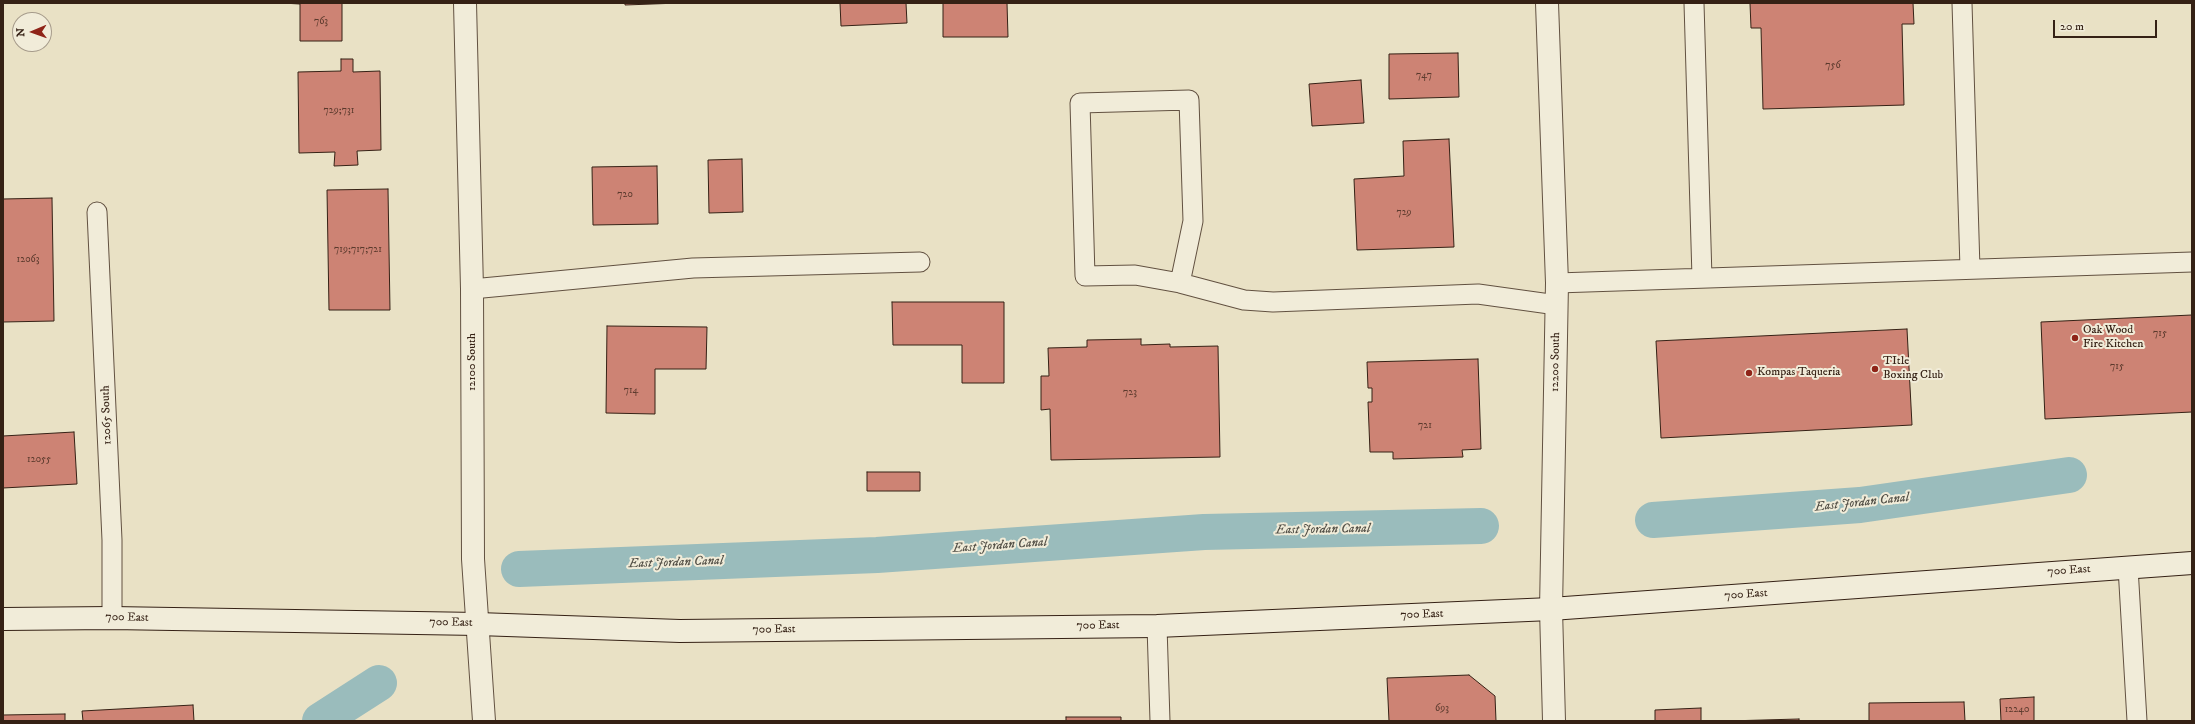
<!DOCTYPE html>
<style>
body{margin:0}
#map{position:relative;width:2195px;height:724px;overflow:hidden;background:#e9e1c5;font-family:"IM FELL DW Pica",serif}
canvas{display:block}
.frame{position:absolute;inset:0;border:4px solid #352115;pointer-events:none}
.north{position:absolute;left:12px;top:12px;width:40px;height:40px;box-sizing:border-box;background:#f1ecd9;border:1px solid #a69b8b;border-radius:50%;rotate:268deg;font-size:11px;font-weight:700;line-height:16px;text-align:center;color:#352115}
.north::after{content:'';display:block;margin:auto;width:14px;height:18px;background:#8f2418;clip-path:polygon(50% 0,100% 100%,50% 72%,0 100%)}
.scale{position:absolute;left:2053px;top:20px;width:104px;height:18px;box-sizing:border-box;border:2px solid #352115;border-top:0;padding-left:5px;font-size:12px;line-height:14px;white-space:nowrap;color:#352115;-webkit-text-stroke:3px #f1ecd9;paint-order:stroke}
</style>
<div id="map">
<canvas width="2195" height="724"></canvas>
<div class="frame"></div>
<div class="north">N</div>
<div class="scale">20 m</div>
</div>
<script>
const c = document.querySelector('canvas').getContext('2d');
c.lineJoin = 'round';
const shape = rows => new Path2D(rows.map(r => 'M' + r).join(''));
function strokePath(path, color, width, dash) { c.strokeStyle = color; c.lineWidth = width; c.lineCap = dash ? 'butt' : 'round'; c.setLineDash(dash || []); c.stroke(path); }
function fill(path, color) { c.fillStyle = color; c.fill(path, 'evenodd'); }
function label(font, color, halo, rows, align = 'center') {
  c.font = font + ' "IM FELL DW Pica",serif'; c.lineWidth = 4; c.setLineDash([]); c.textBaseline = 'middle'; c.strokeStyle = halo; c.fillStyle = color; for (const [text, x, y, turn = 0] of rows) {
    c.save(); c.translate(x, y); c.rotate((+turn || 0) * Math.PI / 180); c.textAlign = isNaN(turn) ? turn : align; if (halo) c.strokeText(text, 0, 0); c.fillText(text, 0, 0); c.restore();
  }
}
const canal = shape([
 [1653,520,1860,505,2069,475],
 [519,569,877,555,1204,532,1481,526],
 [320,721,379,683]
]);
const building = shape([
 [282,3,342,3,342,41,300,41,300,4,282,3],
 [625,3,679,3,625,5,625,3],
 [840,3,906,3,907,23,841,26,840,3],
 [943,3,1007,3,1008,37,943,37,943,3],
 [1750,3,1913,3,1914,24,1902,24,1904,105,1763,109,1761,28,1751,28,1750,3],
 [1458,53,1459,97,1389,99,1389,54,1458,53],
 [341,59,353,59,353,72,380,71,381,150,357,151,358,165,334,166,335,152,299,153,298,72,341,71,341,59],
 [1361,80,1364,123,1312,126,1309,84,1361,80],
 [1449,139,1454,247,1357,250,1354,179,1404,176,1403,141,1449,139],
 [742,159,743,212,709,213,708,160,742,159],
 [657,166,658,224,593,225,592,167,657,166],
 [388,189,390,310,329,310,327,190,388,189],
 [52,198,54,321,3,322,3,199,52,198],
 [892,302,1004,302,1004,383,962,383,962,345,893,345,892,302],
 [2192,315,2192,412,2045,419,2041,322,2192,315],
 [607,326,707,327,706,369,655,369,655,414,606,413,607,326],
 [1907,329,1912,425,1661,438,1656,341,1907,329],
 [1141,339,1141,345,1170,344,1170,347,1218,346,1220,457,1051,460,1050,409,1041,410,1041,376,1049,376,1048,348,1087,347,1087,340,1141,339],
 [1478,359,1481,449,1462,450,1463,457,1393,459,1393,452,1370,452,1368,402,1372,402,1372,388,1368,388,1367,362,1478,359],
 [74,432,77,484,3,488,3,436,74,432],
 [867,472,920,472,920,491,867,491,867,472],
 [1469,675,1495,696,1496,721,1389,721,1387,678,1469,675],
 [2034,697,2034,721,2001,721,2000,699,2034,697],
 [1964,702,1965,721,1869,721,1869,703,1964,702],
 [193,705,194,721,83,721,82,711,193,705],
 [1701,708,1701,721,1655,721,1655,710,1701,708],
 [65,714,65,721,3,721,3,715,65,714],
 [1066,717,1121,717,1121,721,1066,721,1066,717],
 [1799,719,1799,721,1727,721,1799,719]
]);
const service = shape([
 [1694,3,1702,278],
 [1962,3,1970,269],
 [97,212,112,540,112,618],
 [1180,283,1135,275,1085,276,1080,103,1189,100,1193,221,1180,283,1244,300,1273,302,1478,294,1557,305],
 [1557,283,2192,262],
 [472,289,693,268,920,262],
 [2128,567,2137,721],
 [1157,626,1160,721]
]);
const minor = shape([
 [465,3,472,289,473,559,484,721],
 [1547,3,1557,283,1551,609]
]);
const tertiary = shape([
 [1551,609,1554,721]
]);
const secondary = shape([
 [3,619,112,618,478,624,680,631,1157,626,1551,609,2192,563]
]);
const markers = [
 [2075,338,4,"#8f2418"],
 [1875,369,4,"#8f2418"],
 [1749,373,4,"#8f2418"]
];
const numberNames = [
 ["763",321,22],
 ["756",1833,66],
 ["747",1424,76],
 ["729;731",339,111],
 ["720",625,195],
 ["729",1404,213],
 ["719;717;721",358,250],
 ["12063",28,260],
 ["715",2160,334],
 ["715",2117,367],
 ["714",631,391],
 ["723",1130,393],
 ["721",1425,426],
 ["12055",39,460],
 ["693",1442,709],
 ["12240",2017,710]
];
const poiNames = [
 ["Oak Wood",2083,331],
 ["Fire Kitchen",2083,345],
 ["TItle",1883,362],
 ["Boxing Club",1883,376],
 ["Kompas Taqueria",1757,373]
];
const streetNames = [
 ["12100 South",473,362,-90],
 ["12200 South",1556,362,-89],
 ["12065 South",107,415,-92],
 ["700 East",2069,571,-4],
 ["700 East",1746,595,-4],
 ["700 East",1422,615,-2],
 ["700 East",127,618,1],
 ["700 East",451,623,1],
 ["700 East",1098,626,-1],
 ["700 East",774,630,-1]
];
const waterNames = [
 ["East Jordan Canal",1862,503,-6],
 ["East Jordan Canal",1323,530,-1],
 ["East Jordan Canal",1000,546,-4],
 ["East Jordan Canal",676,563,-2]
];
strokePath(canal, '#9abcbc', 36);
fill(building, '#cd8374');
strokePath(building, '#352115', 1);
strokePath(service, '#625141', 21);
strokePath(minor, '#625141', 24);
strokePath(tertiary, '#625141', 24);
strokePath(secondary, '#352115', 24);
strokePath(service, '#f1ecd9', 19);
strokePath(minor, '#f1ecd9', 22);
strokePath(tertiary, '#f1ecd9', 22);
strokePath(secondary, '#f1ecd9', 22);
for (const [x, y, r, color] of markers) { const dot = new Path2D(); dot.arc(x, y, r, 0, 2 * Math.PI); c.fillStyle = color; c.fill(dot); strokePath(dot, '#f1ecd9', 1.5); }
label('10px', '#5b3a2d', null, numberNames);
label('12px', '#352115', '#f1ecd9', poiNames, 'left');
label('12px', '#352115', '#f1ecd9', streetNames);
label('italic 13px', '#535047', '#f1ecd9', waterNames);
</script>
